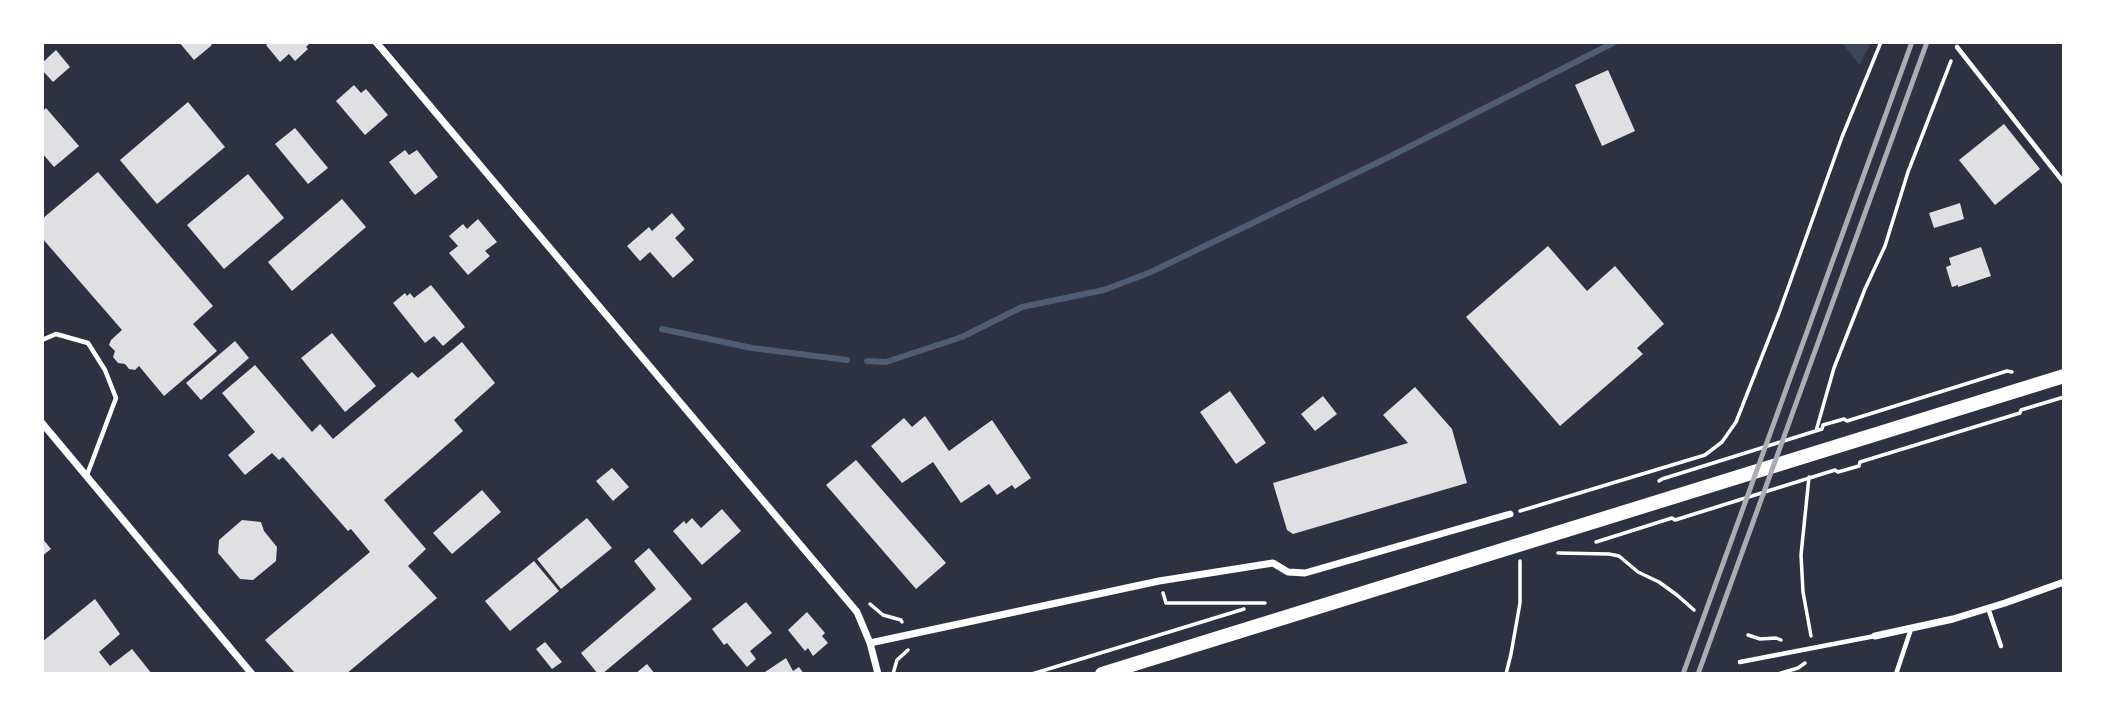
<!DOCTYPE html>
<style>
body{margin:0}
#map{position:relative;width:2106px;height:716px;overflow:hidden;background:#2d3142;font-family:"Archivo Narrow",sans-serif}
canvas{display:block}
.frame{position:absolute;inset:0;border:44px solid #fff;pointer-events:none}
</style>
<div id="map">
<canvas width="2106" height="716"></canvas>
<div class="frame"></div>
</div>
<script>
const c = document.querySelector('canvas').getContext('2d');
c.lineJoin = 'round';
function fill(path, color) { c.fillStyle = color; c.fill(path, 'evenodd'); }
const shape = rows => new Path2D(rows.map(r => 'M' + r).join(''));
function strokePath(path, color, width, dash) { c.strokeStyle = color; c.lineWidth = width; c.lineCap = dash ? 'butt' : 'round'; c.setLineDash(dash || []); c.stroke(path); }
const green = shape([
 [1841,42,1871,42,1860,65]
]);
const stream = shape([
 [662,329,752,348,847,360],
 [867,361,886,362,962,337,1022,307,1104,290,1151,272,1385,159,1615,42]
]);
const building = shape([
 [179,42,209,42,212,45,194,60],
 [269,42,311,42,306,47,308,49,295,61,289,54,280,62,266,45],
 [56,50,70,67,53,82,42,70,42,63],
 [1608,70,1635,131,1602,146,1575,85],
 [354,85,361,93,366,89,388,115,365,135,336,101],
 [188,102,225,147,157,204,120,160],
 [46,108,79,146,54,167,42,153,42,112],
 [2004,124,2040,169,1995,205,1959,160],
 [295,128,328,168,308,184,275,144],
 [405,150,409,155,417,150,438,177,415,195,389,162],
 [98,172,213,306,193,324,217,351,164,396,139,366,135,370,129,369,125,364,118,363,113,357,115,351,109,345,111,340,122,330,42,238,42,219],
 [248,174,284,218,224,269,187,225],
 [342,199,366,227,292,291,268,262],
 [1960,203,1964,219,1934,228,1929,213],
 [672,213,685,229,675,238,694,260,673,278,650,252,640,261,627,246,649,227,652,231],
 [478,219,497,242,485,251,490,256,468,275,449,253,458,246,449,236,463,224,467,229],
 [1548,246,1587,291,1615,266,1664,324,1637,348,1643,354,1560,426,1466,317],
 [1981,247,1991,276,1958,287,1958,285,1952,287,1946,267,1951,265,1949,258],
 [431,285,465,327,443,346,434,336,425,343,393,303,405,293,407,296,410,293,414,298],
 [332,333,376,386,345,412,301,358],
 [235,341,249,358,201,400,186,383],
 [462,342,495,383,454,420,463,431,384,500,426,549,408,566,437,598,346,674,296,674,265,640,370,552,351,529,348,531,283,457,279,460,272,453,245,475,228,455,255,432,222,393,255,365,312,432,320,424,333,439,412,372,418,378],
 [1415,387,1452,429,1467,483,1293,534,1287,530,1273,483,1408,443,1383,415],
 [1230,391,1266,443,1236,464,1200,412],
 [1323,396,1337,414,1315,431,1301,414],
 [925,416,949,451,992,420,1031,478,1015,489,1012,485,997,495,989,484,961,503,933,462,902,483,871,446,904,418,912,427],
 [856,460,946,563,916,589,826,485],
 [612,468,629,487,613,501,596,481],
 [482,490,501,512,452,554,433,533],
 [722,509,741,531,702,565,673,531,684,521,686,524,692,518,701,528],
 [587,518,612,548,561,589,537,559],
 [242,520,261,522,264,531,277,547,276,561,253,580,240,579,218,553,219,540],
 [42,538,51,549,42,556],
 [649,548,692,599,602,674,598,674,581,653,656,589,634,561],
 [534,561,559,591,510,631,485,601],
 [95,599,120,634,99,652,110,666,132,649,152,674,42,674,42,642],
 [746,602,772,633,750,651,756,659,747,667,727,643,724,645,712,629],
 [807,612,825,633,822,636,828,643,813,656,808,648,805,651,788,630],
 [545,642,562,662,552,669,536,649],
 [786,658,793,671,799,667,804,674,766,674,765,672],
 [647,664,655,674,635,674]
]);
const path = shape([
 [1816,431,1834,368,1865,289,1885,246,1908,172,1951,61],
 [1809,477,1801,555,1803,592,1811,636],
 [1659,481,1662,479,1822,429,1823,425,1844,419,1847,421,2007,371,2012,372],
 [1520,511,1705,455,1722,442,1736,422,1779,313,1842,137,1881,42],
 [1596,542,1672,518,1675,520,1835,470,1838,472,1859,466,1860,462,2020,413,2021,410,2064,397],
 [1558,553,1609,554,1619,556,1638,572,1659,582,1677,595,1694,610],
 [1163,593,1166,603,1265,603],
 [870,604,883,615,901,620,902,622],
 [1748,635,1760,639,1776,638,1781,640],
 [893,674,897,660,908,650],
 [1032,674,1244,609],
 [1506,674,1511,654,1520,603,1520,561],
 [1778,674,1798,668,1805,663]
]);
const service = shape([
 [1957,47,2064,183],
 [42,340,56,334,88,343,105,370,116,398,87,475],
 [1988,608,2001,646],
 [1740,662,1875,636],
 [1896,674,1911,629]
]);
const minor = shape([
 [376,42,857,612,870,643,878,674],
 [42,423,252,674],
 [1875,636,1953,619,2005,603,2064,582],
 [870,643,1159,581,1273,563,1288,572,1305,573,1510,514]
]);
const secondary = shape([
 [1102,674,2064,376]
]);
const rail = shape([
 [1683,674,1912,42],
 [1698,674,1927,42]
]);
fill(green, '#3c4559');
strokePath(stream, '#4f5d75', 6);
fill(building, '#e0e0e3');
strokePath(path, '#fff', 3.5);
strokePath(service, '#fff', 4.5);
strokePath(minor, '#fff', 7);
strokePath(secondary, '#fff', 14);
strokePath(rail, '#abadb3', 5);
</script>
